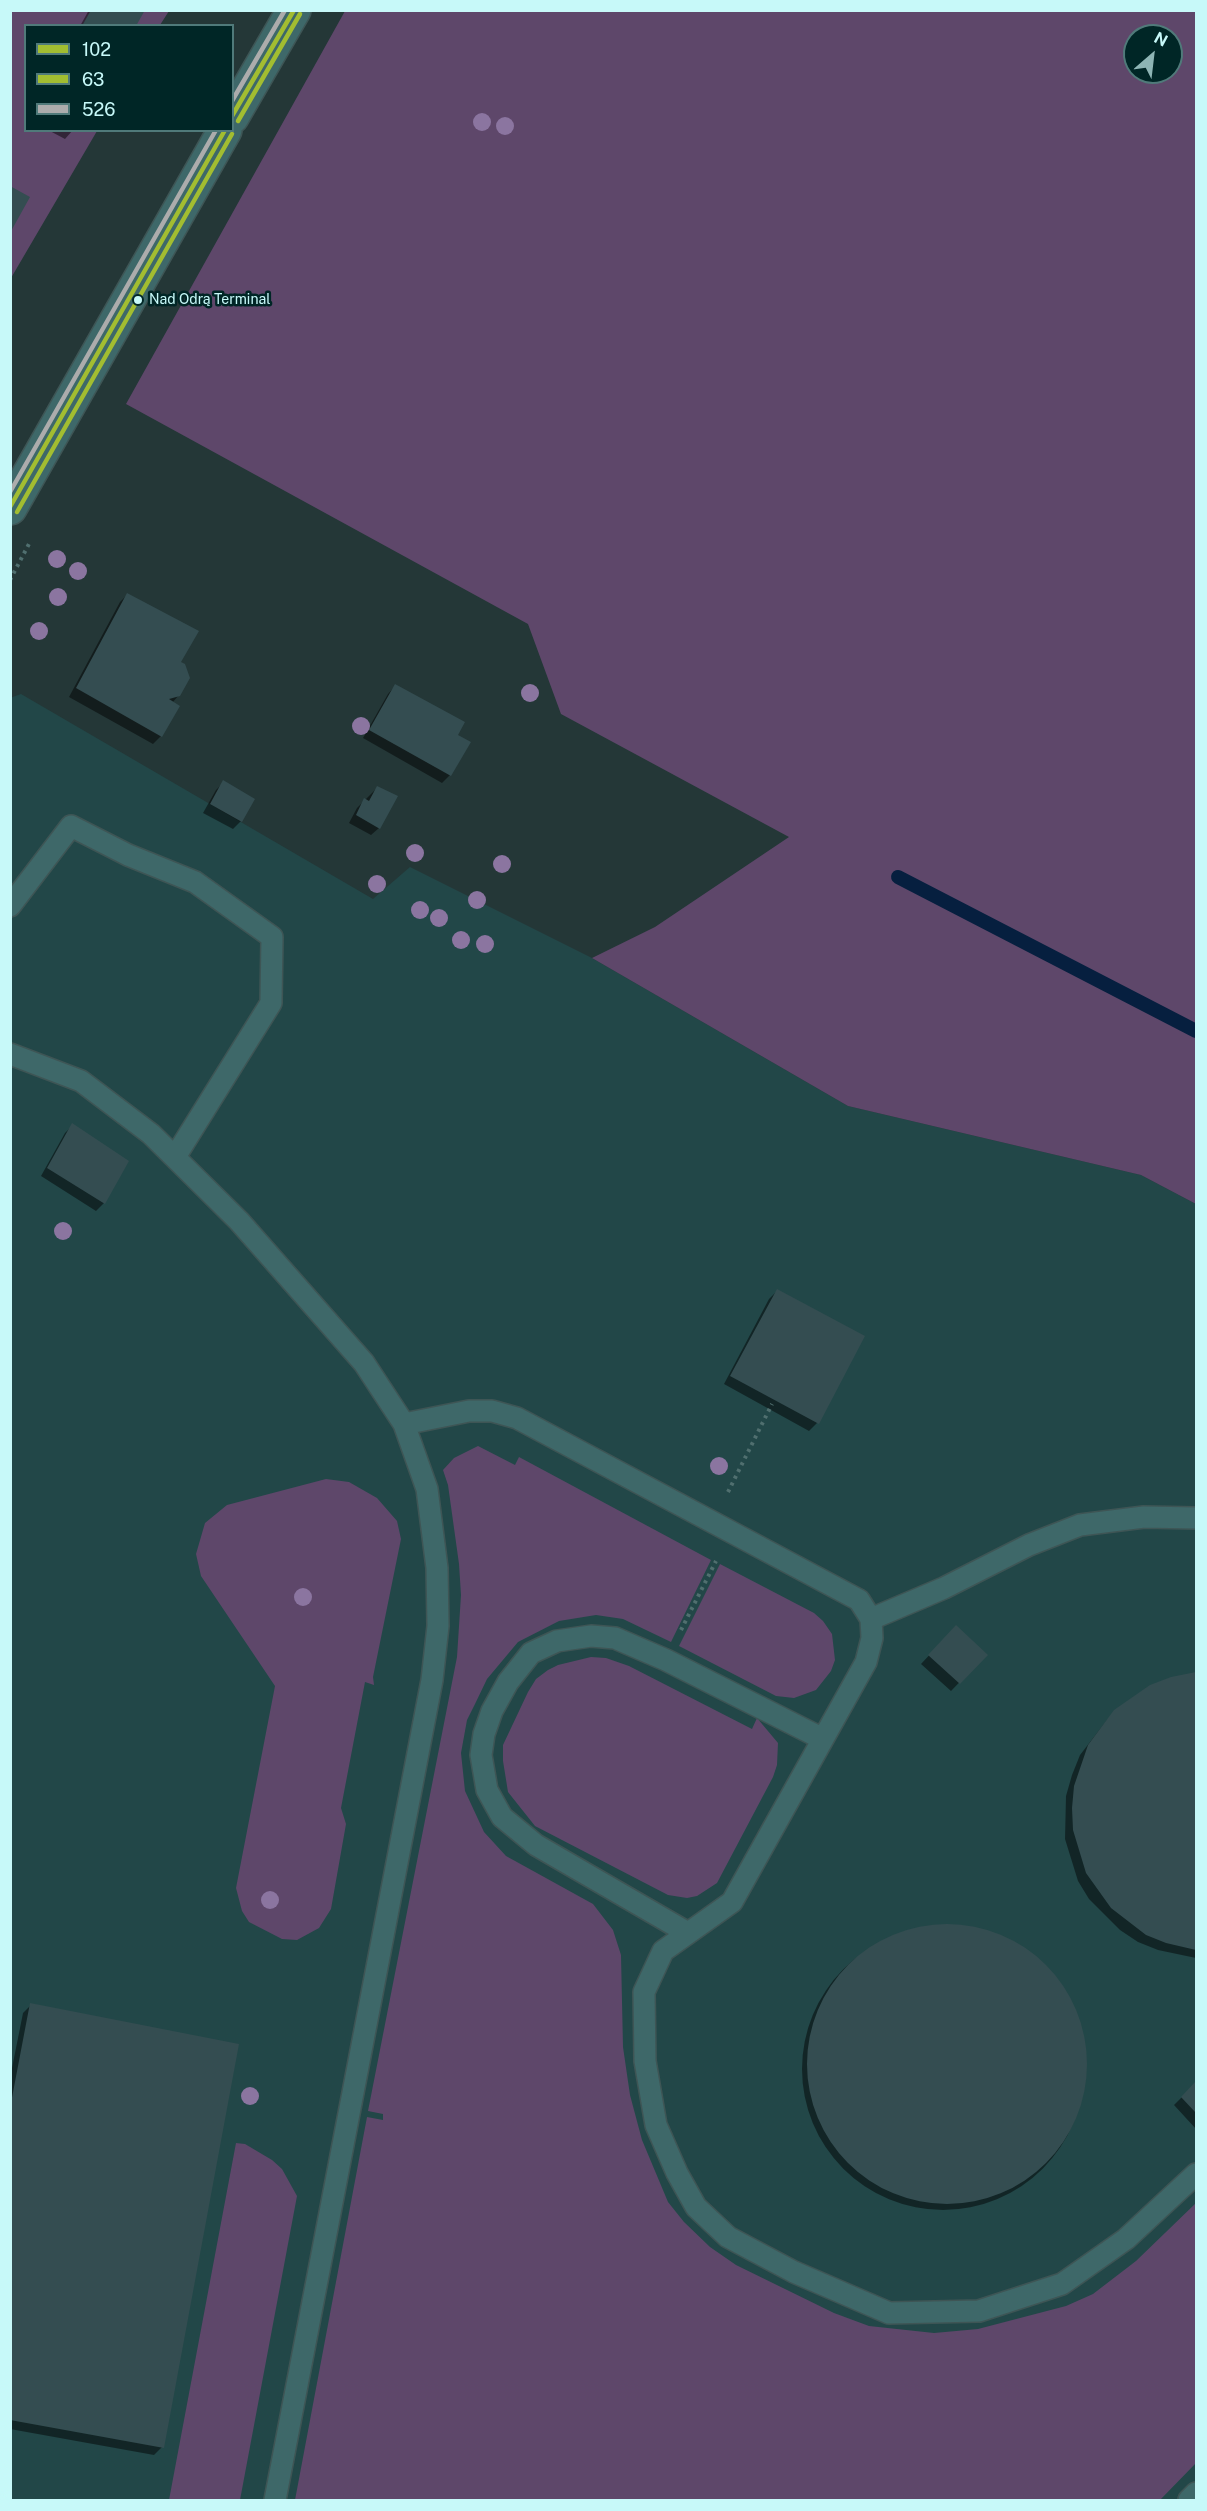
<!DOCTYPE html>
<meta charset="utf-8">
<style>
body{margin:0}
#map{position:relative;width:1207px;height:2511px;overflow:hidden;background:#243737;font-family:"Public Sans",sans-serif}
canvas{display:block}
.frame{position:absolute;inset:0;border:12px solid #c7f9f9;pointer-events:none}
.legend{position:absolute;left:24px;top:24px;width:210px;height:108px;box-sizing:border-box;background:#002626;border:2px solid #507a7a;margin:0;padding:8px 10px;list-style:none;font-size:18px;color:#c7f9f9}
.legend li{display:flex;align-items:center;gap:12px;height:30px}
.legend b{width:30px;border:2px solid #507a7a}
.north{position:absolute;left:1123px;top:24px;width:60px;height:60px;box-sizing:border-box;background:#002626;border:2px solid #507a7a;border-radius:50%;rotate:28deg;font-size:16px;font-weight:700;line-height:24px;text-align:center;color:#c7f9f9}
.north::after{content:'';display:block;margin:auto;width:21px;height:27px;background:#8eb5b5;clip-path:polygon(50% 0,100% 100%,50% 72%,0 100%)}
</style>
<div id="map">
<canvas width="1207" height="2511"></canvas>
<div class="frame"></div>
<ul class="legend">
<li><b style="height:8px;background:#a2bd31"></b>102</li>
<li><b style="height:8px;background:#a2bd31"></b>63</li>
<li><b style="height:8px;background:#acacac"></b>526</li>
</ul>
<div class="north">N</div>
</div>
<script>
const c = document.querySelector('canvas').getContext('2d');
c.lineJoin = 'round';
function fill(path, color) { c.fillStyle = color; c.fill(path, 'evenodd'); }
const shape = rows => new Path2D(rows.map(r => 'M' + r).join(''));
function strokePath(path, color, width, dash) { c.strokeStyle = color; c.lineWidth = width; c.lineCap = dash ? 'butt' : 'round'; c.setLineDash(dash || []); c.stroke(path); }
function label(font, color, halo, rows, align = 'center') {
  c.font = font + ' "Public Sans",sans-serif'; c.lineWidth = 5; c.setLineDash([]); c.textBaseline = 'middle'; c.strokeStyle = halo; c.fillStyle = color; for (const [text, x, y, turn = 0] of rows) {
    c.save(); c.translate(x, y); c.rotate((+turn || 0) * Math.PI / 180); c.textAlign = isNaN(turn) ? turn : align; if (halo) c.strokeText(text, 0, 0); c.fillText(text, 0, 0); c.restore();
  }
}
const built = shape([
 [21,694,373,899,410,867,592,958,848,1106,1141,1175,1196,1204,1196,2500,11,2500,10,698]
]);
const green = shape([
 [11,11,169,11,160,25,26,26,26,130,97,131,11,278],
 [345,11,1196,11,1196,1204,1141,1175,848,1106,592,958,655,927,789,837,561,714,528,624,126,404],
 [1135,36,1171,36,1171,72,1135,72],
 [478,1446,515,1465,519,1457,711,1560,671,1642,623,1619,596,1615,559,1621,518,1642,487,1679,475,1704,467,1720,461,1753,465,1791,484,1832,506,1856,593,1904,613,1930,621,1955,623,2047,630,2095,642,2140,668,2202,684,2222,710,2247,736,2265,834,2313,869,2326,934,2333,978,2329,1066,2306,1093,2294,1136,2261,1196,2203,1196,2463,1160,2500,295,2500,367,2117,383,2120,383,2114,368,2111,457,1657,461,1595,459,1564,448,1485,443,1470,454,1458],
 [326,1479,349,1482,377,1498,397,1521,401,1539,373,1677,374,1685,365,1682,341,1808,346,1824,331,1909,319,1928,297,1940,282,1939,249,1922,242,1911,236,1888,275,1686,201,1576,196,1554,205,1523,227,1505],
 [720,1564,814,1613,823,1621,832,1634,835,1660,831,1671,816,1690,794,1698,776,1696,679,1646],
 [591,1657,606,1658,629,1666,752,1729,757,1718,778,1743,777,1765,773,1777,717,1883,697,1896,687,1898,668,1895,535,1826,508,1792,503,1761,503,1745,528,1692,536,1679,548,1670,558,1665],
 [236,2143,245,2144,272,2160,282,2169,297,2196,240,2500,169,2500]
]);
const shadow = shape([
 [89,10,143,10,134,26,80,26],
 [48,130,73,130,65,139],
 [128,594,180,662,179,695,172,703,161,736,153,744,69,697,120,602],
 [395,686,456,736,450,775,442,783,363,738,388,694],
 [224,782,241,821,233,829,203,813,216,790],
 [377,788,379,828,371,835,349,823,357,808],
 [73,1125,127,1162,104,1203,96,1211,41,1176,65,1133],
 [777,1291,817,1423,809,1431,724,1384,769,1299],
 [948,1635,986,1655,951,1691,921,1664],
 [1196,1675,1196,1958,1158,1950,1138,1942,1120,1930,1089,1899,1078,1881,1065,1839,1066,1796,1072,1775,1080,1755,1107,1720,1115,1711,1171,1679],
 '802 2069a141 141 0 1 1 282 0a141 141 0 1 1-282 0Z',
 [31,2005,162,2447,154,2455,10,2429,10,2078,23,2013],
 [1196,2083,1196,2129,1174,2105]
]);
const stream = shape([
 [898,877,1196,1031]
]);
const building = shape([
 [91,10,145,10,136,26,82,26],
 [10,186,30,197,10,233],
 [127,593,199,631,181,662,185,664,190,678,180,696,169,699,180,706,162,737,76,688],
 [395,684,465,722,458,735,471,742,451,776,369,730],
 [223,780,255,799,242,822,210,804],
 [377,786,398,796,380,829,356,815,364,798,369,801],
 [72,1123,129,1161,105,1204,47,1168],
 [777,1289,865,1336,819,1424,730,1376],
 [956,1625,988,1655,960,1684,928,1655],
 [1196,1672,1196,1950,1166,1943,1146,1935,1111,1908,1086,1873,1073,1830,1072,1808,1074,1786,1088,1745,1114,1710,1150,1685,1171,1677],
 '807 2064a140 140 0 1 1 280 0a140 140 0 1 1-280 0Z',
 [30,2003,239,2044,164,2448,10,2420,10,2108],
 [1196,2081,1196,2113,1181,2097]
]);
const path = shape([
 [10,580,30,542],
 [728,1492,772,1404],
 [681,1630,716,1561]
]);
const service = shape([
 [10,906,71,826,128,855,195,882,272,937,271,1003,175,1157],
 [10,1054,81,1081,151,1134,239,1221,364,1363,404,1424,427,1489,437,1568,438,1626,432,1680,275,2500],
 [404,1424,469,1411,492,1411,517,1418,859,1600,871,1619,872,1638,866,1662,732,1902,663,1951,644,1992,645,2061,656,2125,677,2173,696,2207,728,2237,794,2272,889,2313,979,2311,1062,2284,1126,2239,1196,2174],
 [871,1619,944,1588,1029,1545,1080,1525,1144,1517,1196,1518],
 [688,1933,536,1845,502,1817,487,1790,481,1755,484,1734,492,1711,508,1682,531,1653,557,1641,591,1636,615,1638,666,1660,821,1738],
 [1189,2500,1196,2493]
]);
const tertiary = shape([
 [232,117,294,10],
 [10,508,225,130]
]);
const bus1 = shape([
 [232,116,294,10],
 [10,507,225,130]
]);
const bus2 = shape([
 [238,121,300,14],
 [17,512,232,134]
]);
const bus3 = shape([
 [232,101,285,10],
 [10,492,216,130]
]);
const trees = [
 [482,122],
 [505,126],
 [57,559],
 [78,571],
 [58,597],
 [39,631],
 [530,693],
 [361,726],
 [415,853],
 [502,864],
 [377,884],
 [477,900],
 [420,910],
 [439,918],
 [461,940],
 [485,944],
 [63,1231],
 [719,1466],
 [303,1597],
 [270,1900],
 [250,2096]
];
const markers = [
 [138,300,5,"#c7f9f9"]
];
const busNames = [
 ["Nad Odrą Terminal",149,300]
];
fill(built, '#224748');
fill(green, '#5e476a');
fill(shadow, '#0007');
strokePath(stream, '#061f3f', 14);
fill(building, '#344d51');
strokePath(service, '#3e5555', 24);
strokePath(tertiary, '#3e5555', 36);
strokePath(path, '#506f6f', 4, [3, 4.5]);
strokePath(service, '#3e6869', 21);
strokePath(tertiary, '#3e6869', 33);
strokePath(bus1, '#a2bd31', 4.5);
strokePath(bus2, '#a2bd31', 4.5);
strokePath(bus3, '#acacac', 4.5);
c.fillStyle = '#8b75a0';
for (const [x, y] of trees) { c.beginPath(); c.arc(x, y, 9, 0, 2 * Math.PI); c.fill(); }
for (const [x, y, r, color] of markers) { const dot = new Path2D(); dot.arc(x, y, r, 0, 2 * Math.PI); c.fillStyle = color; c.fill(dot); strokePath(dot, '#002626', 2); }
label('14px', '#c7f9f9', '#002626', busNames, 'left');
</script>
